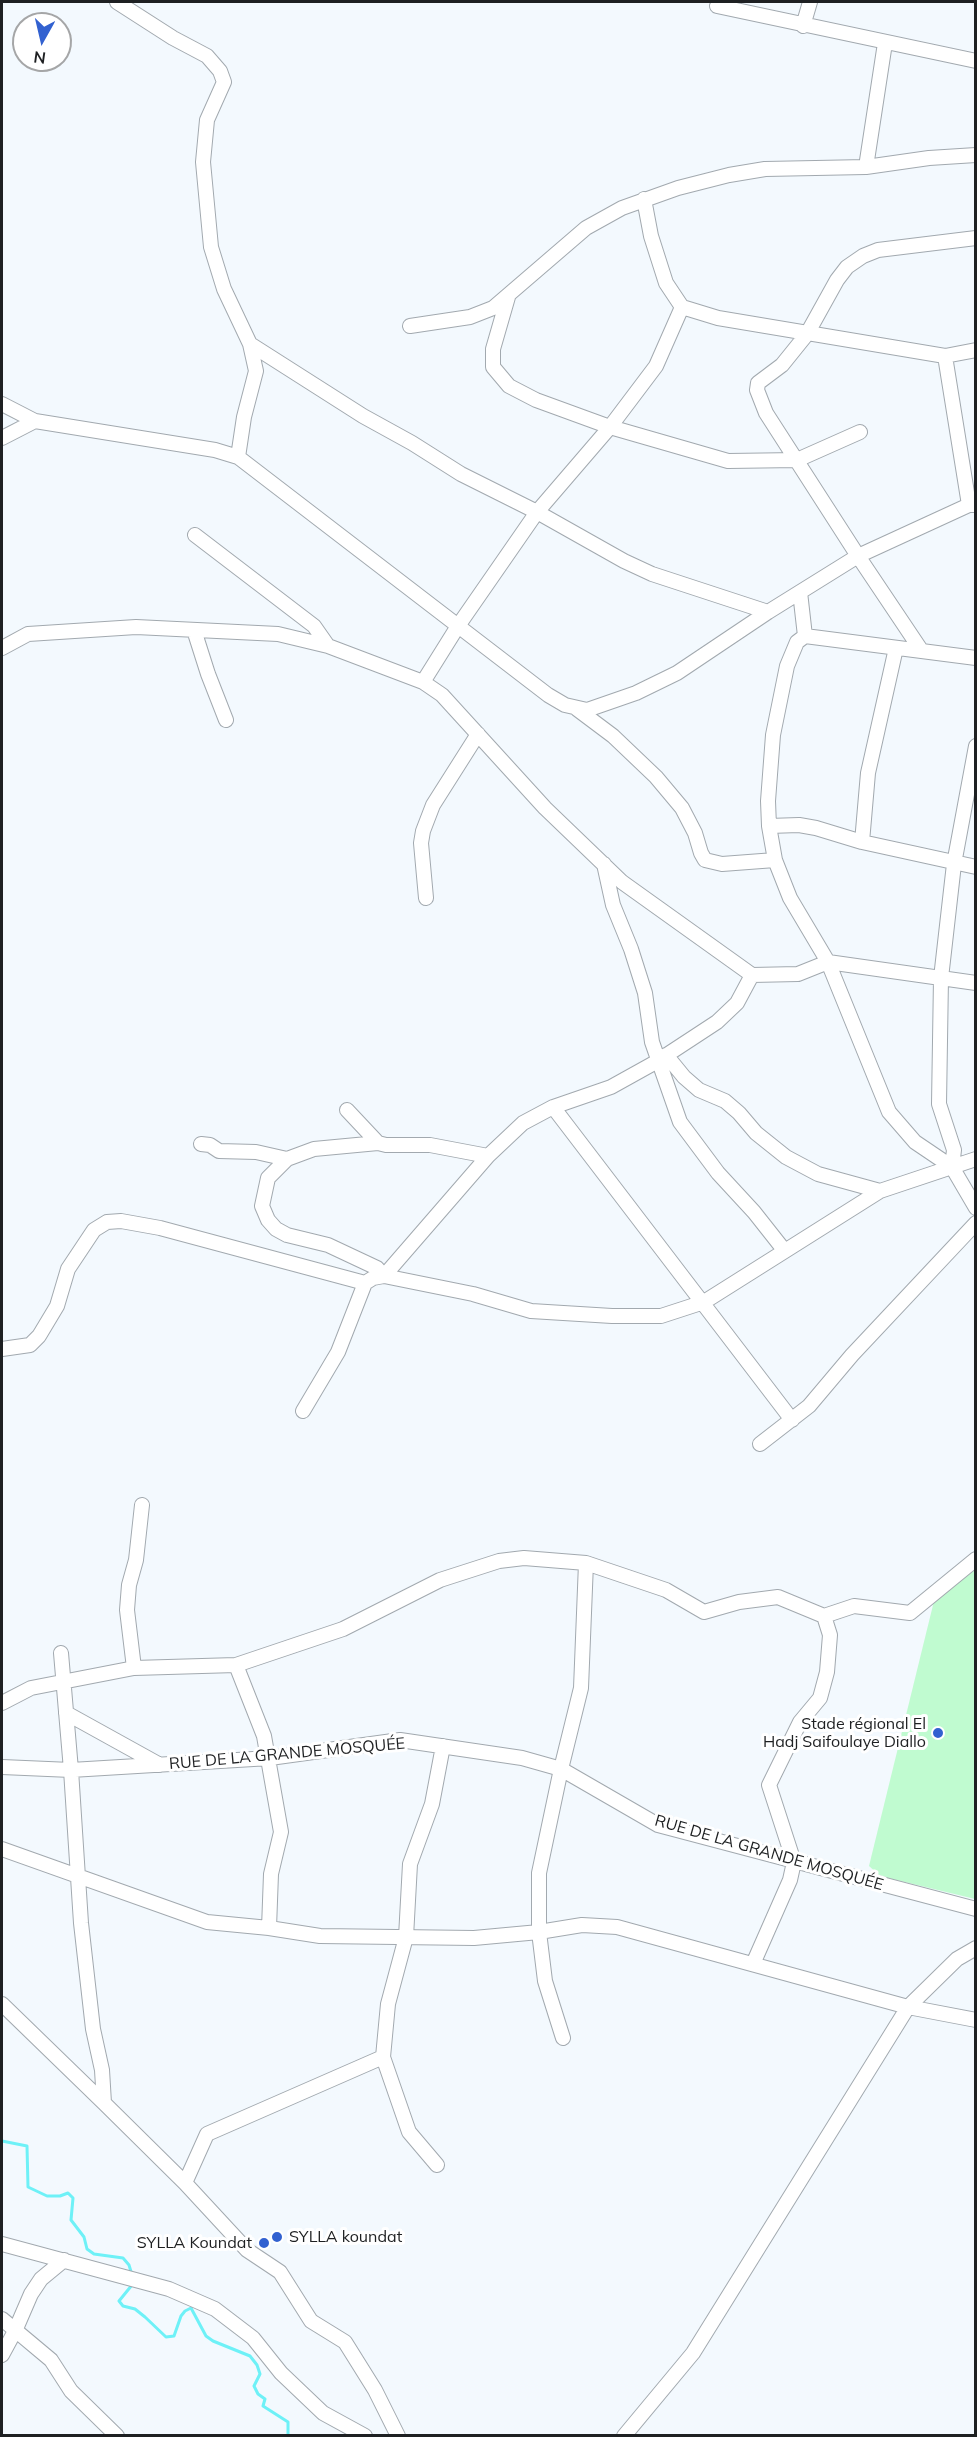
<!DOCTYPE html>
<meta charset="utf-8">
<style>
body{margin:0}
#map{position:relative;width:977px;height:2437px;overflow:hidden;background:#f3f9fe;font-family:Mulish,sans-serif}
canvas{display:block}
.frame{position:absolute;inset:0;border:3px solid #1e2022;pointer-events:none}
.north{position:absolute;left:12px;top:12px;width:60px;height:60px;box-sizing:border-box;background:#fff;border:2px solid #a5a6a7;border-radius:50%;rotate:188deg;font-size:16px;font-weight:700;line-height:24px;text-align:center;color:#1e2022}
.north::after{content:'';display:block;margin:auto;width:21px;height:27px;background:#3261d0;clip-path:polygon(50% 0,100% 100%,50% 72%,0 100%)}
</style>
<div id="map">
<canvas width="977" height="2437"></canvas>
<div class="frame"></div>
<div class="north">N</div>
</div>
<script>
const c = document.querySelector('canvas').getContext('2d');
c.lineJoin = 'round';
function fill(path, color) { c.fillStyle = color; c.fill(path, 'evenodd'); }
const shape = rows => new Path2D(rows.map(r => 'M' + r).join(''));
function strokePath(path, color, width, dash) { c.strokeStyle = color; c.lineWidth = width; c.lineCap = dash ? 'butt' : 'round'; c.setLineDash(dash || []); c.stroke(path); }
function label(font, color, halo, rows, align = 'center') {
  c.font = font + ' Mulish,sans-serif'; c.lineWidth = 6; c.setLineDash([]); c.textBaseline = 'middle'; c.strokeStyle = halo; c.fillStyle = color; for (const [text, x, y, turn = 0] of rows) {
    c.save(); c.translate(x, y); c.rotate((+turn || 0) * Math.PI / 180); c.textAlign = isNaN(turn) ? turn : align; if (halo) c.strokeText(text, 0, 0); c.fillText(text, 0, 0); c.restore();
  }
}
const green = shape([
 [975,1570,975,1899,880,1876,869,1866,934,1601]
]);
const stream = shape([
 [2,2141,27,2146,28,2187,47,2196,60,2196,68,2193,73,2198,71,2220,84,2237,87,2249,94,2254,123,2258,129,2265,132,2275],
 [132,2285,119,2301,123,2306,135,2309,145,2317,166,2337,174,2336,181,2316,185,2311,191,2308,206,2336,213,2341,250,2356,257,2365,260,2374,254,2386,258,2394,265,2399,263,2406,288,2422,288,2436]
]);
const minor = shape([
 [117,2,173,38,207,56,220,71,224,82,207,120,203,162,211,247,224,289,250,344,256,371,244,417,238,457],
 [717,6,976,61],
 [803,26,810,2],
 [866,167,885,43],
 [508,297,493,349,493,367,509,386,536,400,610,427,728,461,797,460,860,432],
 [682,307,718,318,945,356,976,350],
 [410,326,470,317,493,308,586,228,622,208,678,188,729,175,765,169,866,167,929,158,976,155],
 [250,344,363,416,412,443,461,474,537,512,624,561,652,574,768,612],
 [945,356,969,505],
 [2,404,35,421],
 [2,438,35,421,215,450,238,457,548,695,565,705,587,710,636,693,677,673,768,612,858,556,969,505,976,505],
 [195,535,314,626,328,646],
 [800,592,805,636],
 [194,630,208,674,226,720],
 [2,648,28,634,136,627,278,634,328,646,423,682,442,695,545,808,622,882,752,975,798,974,828,962,976,983],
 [921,650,858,556,766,413,757,390,758,383,782,365,807,334,837,280,847,267,863,256,878,250,976,238],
 [976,658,805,636,797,642,787,666,773,735,768,801,769,826,775,860,790,898,828,962,889,1112,915,1142,952,1167,976,1208],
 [423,682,458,626,537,512,610,427,656,366,682,307,666,283,651,236,644,199],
 [577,709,613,736,656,777,682,808,695,833,701,853,705,860,722,864,775,860],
 [769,826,799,825,816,828,862,842,976,867],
 [862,842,868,773,896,648],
 [604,864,613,905,631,949,645,993,652,1042,680,1122,718,1173,754,1212,784,1250],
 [426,898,421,843,423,831,433,805,478,734],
 [666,1055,684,1077,699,1090,725,1101,739,1113,756,1133,786,1157,818,1174,880,1191],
 [553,1107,792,1420],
 [347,1110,378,1143,386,1145,430,1145,488,1156],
 [378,1143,314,1149,287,1159,268,1178,262,1206,268,1220,276,1229,287,1235,328,1245,377,1268,384,1276,488,1156,523,1123,553,1107,611,1087,656,1062,717,1022,737,1003,752,975],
 [201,1144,210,1145,219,1151,256,1152,287,1159],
 [952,1167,954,1150,939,1104,941,978,954,864,976,746],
 [2,1349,30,1345,39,1336,57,1306,68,1269,94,1230,107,1222,121,1221,160,1228,365,1283],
 [303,1411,338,1352,365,1283,373,1278,384,1276,473,1294,531,1311,612,1316,661,1316,704,1302,880,1191,976,1159],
 [760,1444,809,1406,852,1355,976,1223],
 [824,1616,854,1606,910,1613,976,1559],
 [61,1653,71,1770,81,1923,93,2029,102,2070,104,2103],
 [236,1665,264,1736,281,1832,271,1874,269,1928],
 [134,1668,127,1610,129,1585,136,1560,142,1505],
 [2,1703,31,1688,134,1668,236,1665,343,1629,440,1580,499,1561,524,1558,586,1563,666,1590,704,1612,739,1602,778,1597,824,1616,830,1635,827,1672,820,1698,800,1722,769,1785,794,1862,790,1880,753,1964],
 [66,1713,160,1765],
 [2,1767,71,1770,270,1758,400,1740,522,1758,561,1769,658,1825,976,1909],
 [2,1849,207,1922,269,1928,320,1936,474,1938,539,1932,582,1925,617,1927,908,2007,976,2020],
 [2,2004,104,2103,185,2183,247,2250,280,2272,311,2321,345,2342,375,2390,398,2436],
 [563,2038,545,1981,539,1932,539,1873,561,1769,581,1688,586,1563],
 [437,2165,409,2132,383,2057,388,2004,406,1937,410,1864,432,1804,443,1746],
 [185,2183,207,2134,383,2057],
 [2,2244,169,2289,215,2309,253,2338,281,2373,323,2413,365,2436],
 [2,2319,51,2360,71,2391,117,2436],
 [2,2355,15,2331,31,2294,41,2279,64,2260],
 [624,2436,693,2353,908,2007,957,1959,976,1948]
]);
const markers = [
 [938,1733,6,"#3261d0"],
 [277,2237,6,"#3261d0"],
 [264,2243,6,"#3261d0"]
];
const poiNames = [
 ["Stade régional El",926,1724],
 ["Hadj Saifoulaye Diallo",926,1742],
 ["SYLLA koundat",289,2237,"left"],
 ["SYLLA Koundat",252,2243]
];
const streetNames = [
 ["RUE DE LA GRANDE MOSQUÉE",287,1754,-5],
 ["RUE DE LA GRANDE MOSQUÉE",769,1853,16]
];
fill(green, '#c0fbd0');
strokePath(stream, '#6ef1f7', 3);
strokePath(minor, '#a2a9af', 16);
strokePath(minor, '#fff', 14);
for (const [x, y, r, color] of markers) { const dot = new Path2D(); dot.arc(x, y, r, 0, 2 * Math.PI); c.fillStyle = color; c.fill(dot); strokePath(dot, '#fff', 2); }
label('16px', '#1e2022', '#fff', poiNames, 'right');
label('16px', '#1e2022', '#fff', streetNames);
</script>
